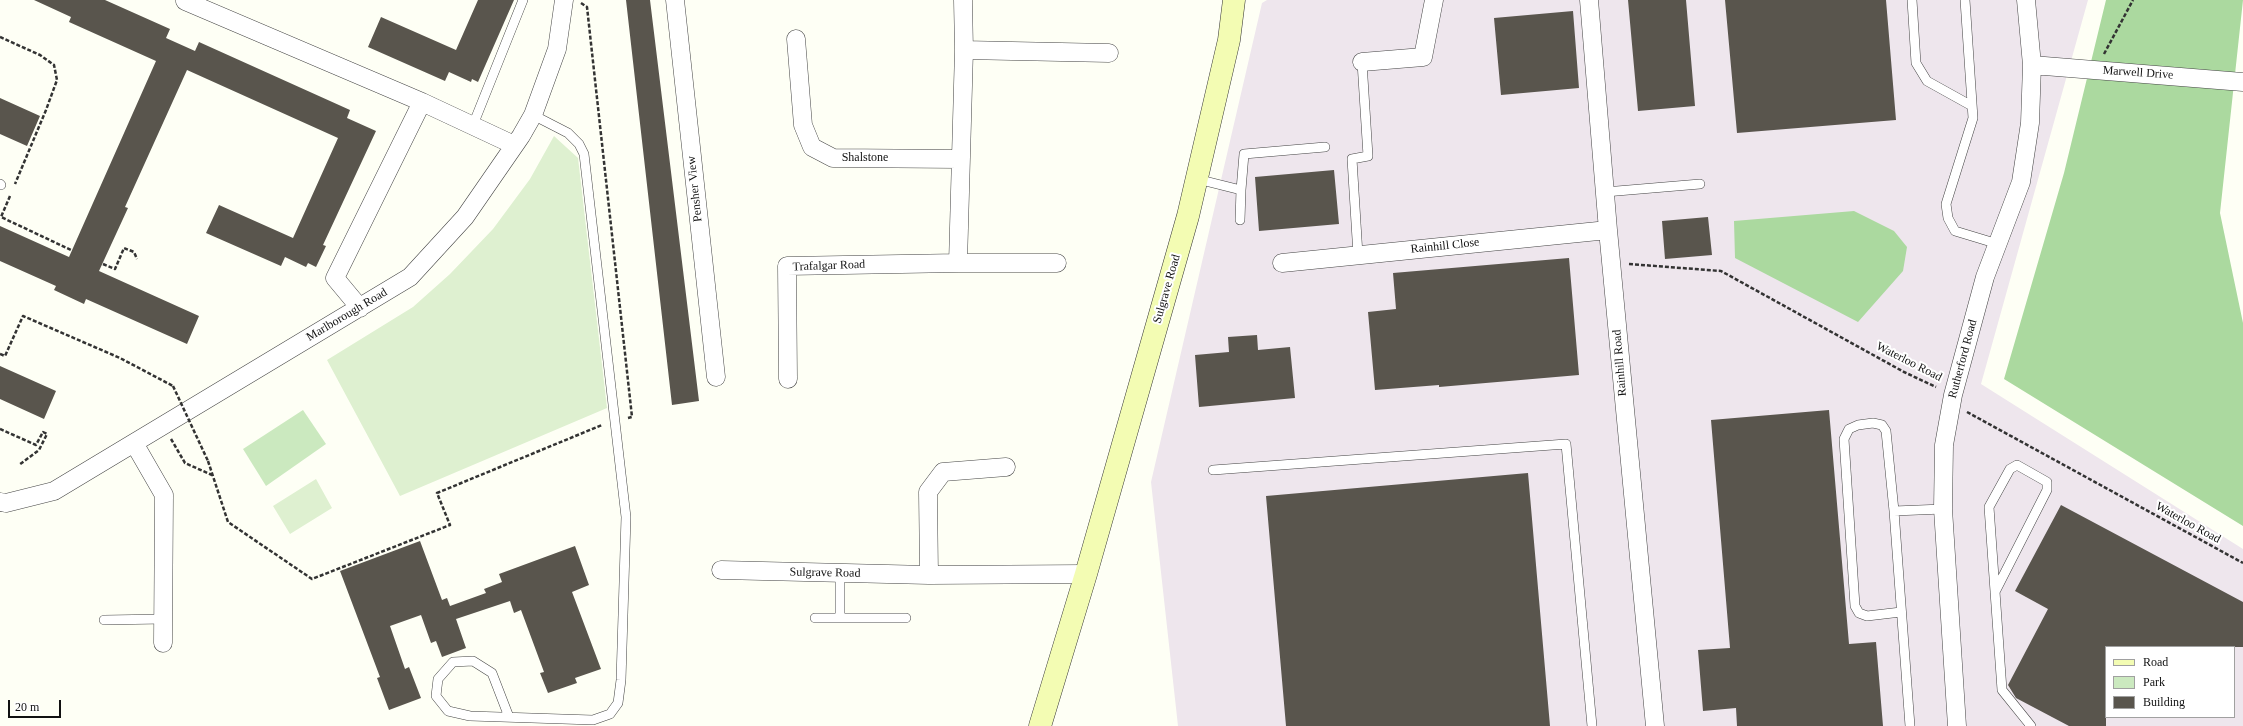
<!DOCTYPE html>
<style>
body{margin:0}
#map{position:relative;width:2243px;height:726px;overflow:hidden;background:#fefff5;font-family:Georgia,serif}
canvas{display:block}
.legend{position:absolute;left:2105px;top:646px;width:130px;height:72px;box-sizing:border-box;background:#fff;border:1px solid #a0a0a0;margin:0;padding:5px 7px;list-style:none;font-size:12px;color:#111}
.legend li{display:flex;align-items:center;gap:8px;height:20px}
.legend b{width:20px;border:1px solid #a0a0a0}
.scale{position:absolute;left:8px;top:700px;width:53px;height:18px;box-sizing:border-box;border:2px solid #111;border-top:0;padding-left:5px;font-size:12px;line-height:14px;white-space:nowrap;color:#111;-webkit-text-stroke:3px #fff;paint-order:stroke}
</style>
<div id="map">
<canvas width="2243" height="726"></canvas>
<ul class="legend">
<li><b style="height:5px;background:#f3fcb3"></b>Road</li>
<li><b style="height:11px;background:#cbe9bf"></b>Park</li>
<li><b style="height:11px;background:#59554d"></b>Building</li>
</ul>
<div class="scale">20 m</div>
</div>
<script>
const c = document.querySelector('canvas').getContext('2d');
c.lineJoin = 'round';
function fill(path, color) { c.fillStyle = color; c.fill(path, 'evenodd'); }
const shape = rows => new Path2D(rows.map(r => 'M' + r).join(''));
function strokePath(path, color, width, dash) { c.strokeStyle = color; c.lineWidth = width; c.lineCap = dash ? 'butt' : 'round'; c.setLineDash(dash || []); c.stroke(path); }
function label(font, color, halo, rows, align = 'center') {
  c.font = font + ' Georgia,serif'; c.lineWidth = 4; c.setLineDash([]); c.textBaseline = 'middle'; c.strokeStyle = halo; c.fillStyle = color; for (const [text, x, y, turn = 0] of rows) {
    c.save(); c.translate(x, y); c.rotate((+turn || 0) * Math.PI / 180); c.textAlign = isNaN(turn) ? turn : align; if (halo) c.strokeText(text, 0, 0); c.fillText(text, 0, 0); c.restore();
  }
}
const industrial = shape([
 [1267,0,2088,0,1981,384,2243,549,2243,726,1178,726,1151,482,1262,3],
 [2106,647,2234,647,2234,717,2106,717]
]);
const green = shape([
 [303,410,326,444,266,486,243,449]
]);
const forest = shape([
 [2106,0,2243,0,2220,213,2243,323,2243,526,2004,379,2064,173],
 [1854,211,1894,231,1907,247,1903,271,1858,322,1735,258,1734,221]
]);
const pitch = shape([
 [554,136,578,158,607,408,400,496,327,360,413,307,450,274,493,229,530,179],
 [316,479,332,508,290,534,273,506]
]);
const building = shape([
 [34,0,105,0,170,29,166,38,195,51,199,42,350,110,347,118,376,131,323,245,326,246,316,267,308,263,306,267,285,257,281,266,206,233,219,205,293,238,338,138,187,70,125,207,128,208,99,271,199,316,187,344,86,299,84,304,54,290,56,286,0,261,0,226,69,257,156,61,69,22,71,17],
 [478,0,514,0,478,82,472,79,471,82,449,72,445,81,368,47,381,17,456,50],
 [626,0,650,0,699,401,672,405],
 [1628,0,1686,0,1695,106,1638,111],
 [1725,0,1886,0,1896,120,1737,133],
 [1573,11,1579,88,1501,95,1494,18],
 [0,98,40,116,27,146,0,134],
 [1334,170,1339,224,1259,231,1255,177],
 [1708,217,1712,255,1665,259,1662,221],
 [1569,258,1579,375,1439,387,1439,385,1375,390,1368,312,1396,309,1393,273],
 [1257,335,1258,350,1290,347,1295,398,1199,407,1195,355,1229,352,1228,337],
 [0,366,56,391,44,419,0,399],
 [1829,410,1849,644,1876,642,1883,726,1737,726,1736,708,1703,711,1698,650,1730,648,1711,420],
 [1528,473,1550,726,1286,726,1266,496],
 [2061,505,2243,602,2243,647,2106,647,2106,726,2069,726,2016,698,2008,685,2048,609,2015,591],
 [420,541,442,600,447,598,450,606,486,593,484,589,502,582,499,574,575,546,589,585,572,592,601,669,575,678,577,683,548,693,540,673,544,672,521,610,514,613,510,601,456,619,466,648,442,657,436,641,431,643,421,615,390,626,405,669,409,667,421,698,389,710,377,678,380,677,340,571]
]);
const path = shape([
 [581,3,587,7,632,417,628,418],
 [0,37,40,55,54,65,57,80,46,110,15,184],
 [2104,54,2133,0],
 [10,196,1,217,71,250],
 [103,264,115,269,124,248,134,252,137,259],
 [1629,264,1721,271,1904,372,1936,387],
 [0,354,5,356,23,316,120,358,173,386],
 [1967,412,2243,563],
 [0,429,36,445,43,432,47,434,39,450,19,465],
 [171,439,185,463,212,475],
 [208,461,228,522,312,579,450,525,437,493,602,425]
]);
const lane = shape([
 [1912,0,1916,63,1927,81,1972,106],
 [1965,0,1973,118,1946,204,1948,218,1955,231,1998,244],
 [473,125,523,0],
 [1197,179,1241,190,1240,220],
 [0,184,1,185],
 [1241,190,1244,154,1325,147],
 [1605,192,1700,184],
 [1358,255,1352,159,1368,156,1362,62],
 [1213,470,1566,444,1592,726],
 [1894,511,1910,726],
 [840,573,840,618],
 [1995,592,2047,490,2047,482,2017,465,2010,469,1989,507,2002,690,2031,726],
 [1901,612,1867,616,1859,613,1855,606,1844,439,1849,429,1858,425,1873,423,1882,425,1886,431,1894,511,1943,509],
 [815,618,906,618],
 [104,620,163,619],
 [509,717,492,673,473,661,453,662,438,679,436,696,448,711,470,716,593,720,610,714,618,703,621,680,626,517,584,154,579,144,568,133,533,115]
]);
const street = shape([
 [675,0,716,377],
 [1589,0,1608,230,1655,726],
 [185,1,422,102,514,145],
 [796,39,803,125,812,147,833,158,959,159],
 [964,50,1109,53],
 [1362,62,1423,57,1434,0],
 [2032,65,2243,82],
 [958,263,1057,263],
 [1282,263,1608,230],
 [360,308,335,278,422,102],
 [788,379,787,266,958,263,964,50,963,0],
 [134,443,164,495,163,643],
 [0,502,6,503,54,491,410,277,465,217,521,136,533,115,557,49,564,0],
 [721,570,929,575,1086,574],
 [929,575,928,492,943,472,1006,467],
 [1957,726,1943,509,1944,445,1953,395,1985,277,2021,182,2030,123,2032,65,2026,0]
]);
const secondary = shape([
 [1040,726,1086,574,1188,216,1229,40,1234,0]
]);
const pathBridge = shape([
 [173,386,208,461]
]);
const streetNames = [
 ["Marwell Drive",2138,73,4],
 ["Shalstone",865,158],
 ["Pensher View",695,189,-96],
 ["Rainhill Close",1445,246,-6],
 ["Trafalgar Road",829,266,-2],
 ["Sulgrave Road",1167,289,-74],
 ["Marlborough Road",347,315,-31],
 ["Rutherford Road",1963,359,-75],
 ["Waterloo Road",1909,362,27],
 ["Rainhill Road",1620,363,-95],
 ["Waterloo Road",2188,523,29],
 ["Sulgrave Road",825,573,1]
];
fill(industrial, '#eee6ed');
fill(green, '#cbe9bf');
fill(forest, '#abd99f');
fill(pitch, '#def0d0');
fill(building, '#59554d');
strokePath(lane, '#444', 10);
strokePath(street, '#444', 19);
strokePath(secondary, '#333', 23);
strokePath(path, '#333', 2.5, [4, 2]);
strokePath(lane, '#fff', 9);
strokePath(street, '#fff', 18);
strokePath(secondary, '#f3fcb3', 22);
strokePath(pathBridge, '#333', 2.5, [4, 2]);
label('12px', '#111', '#fff', streetNames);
</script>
